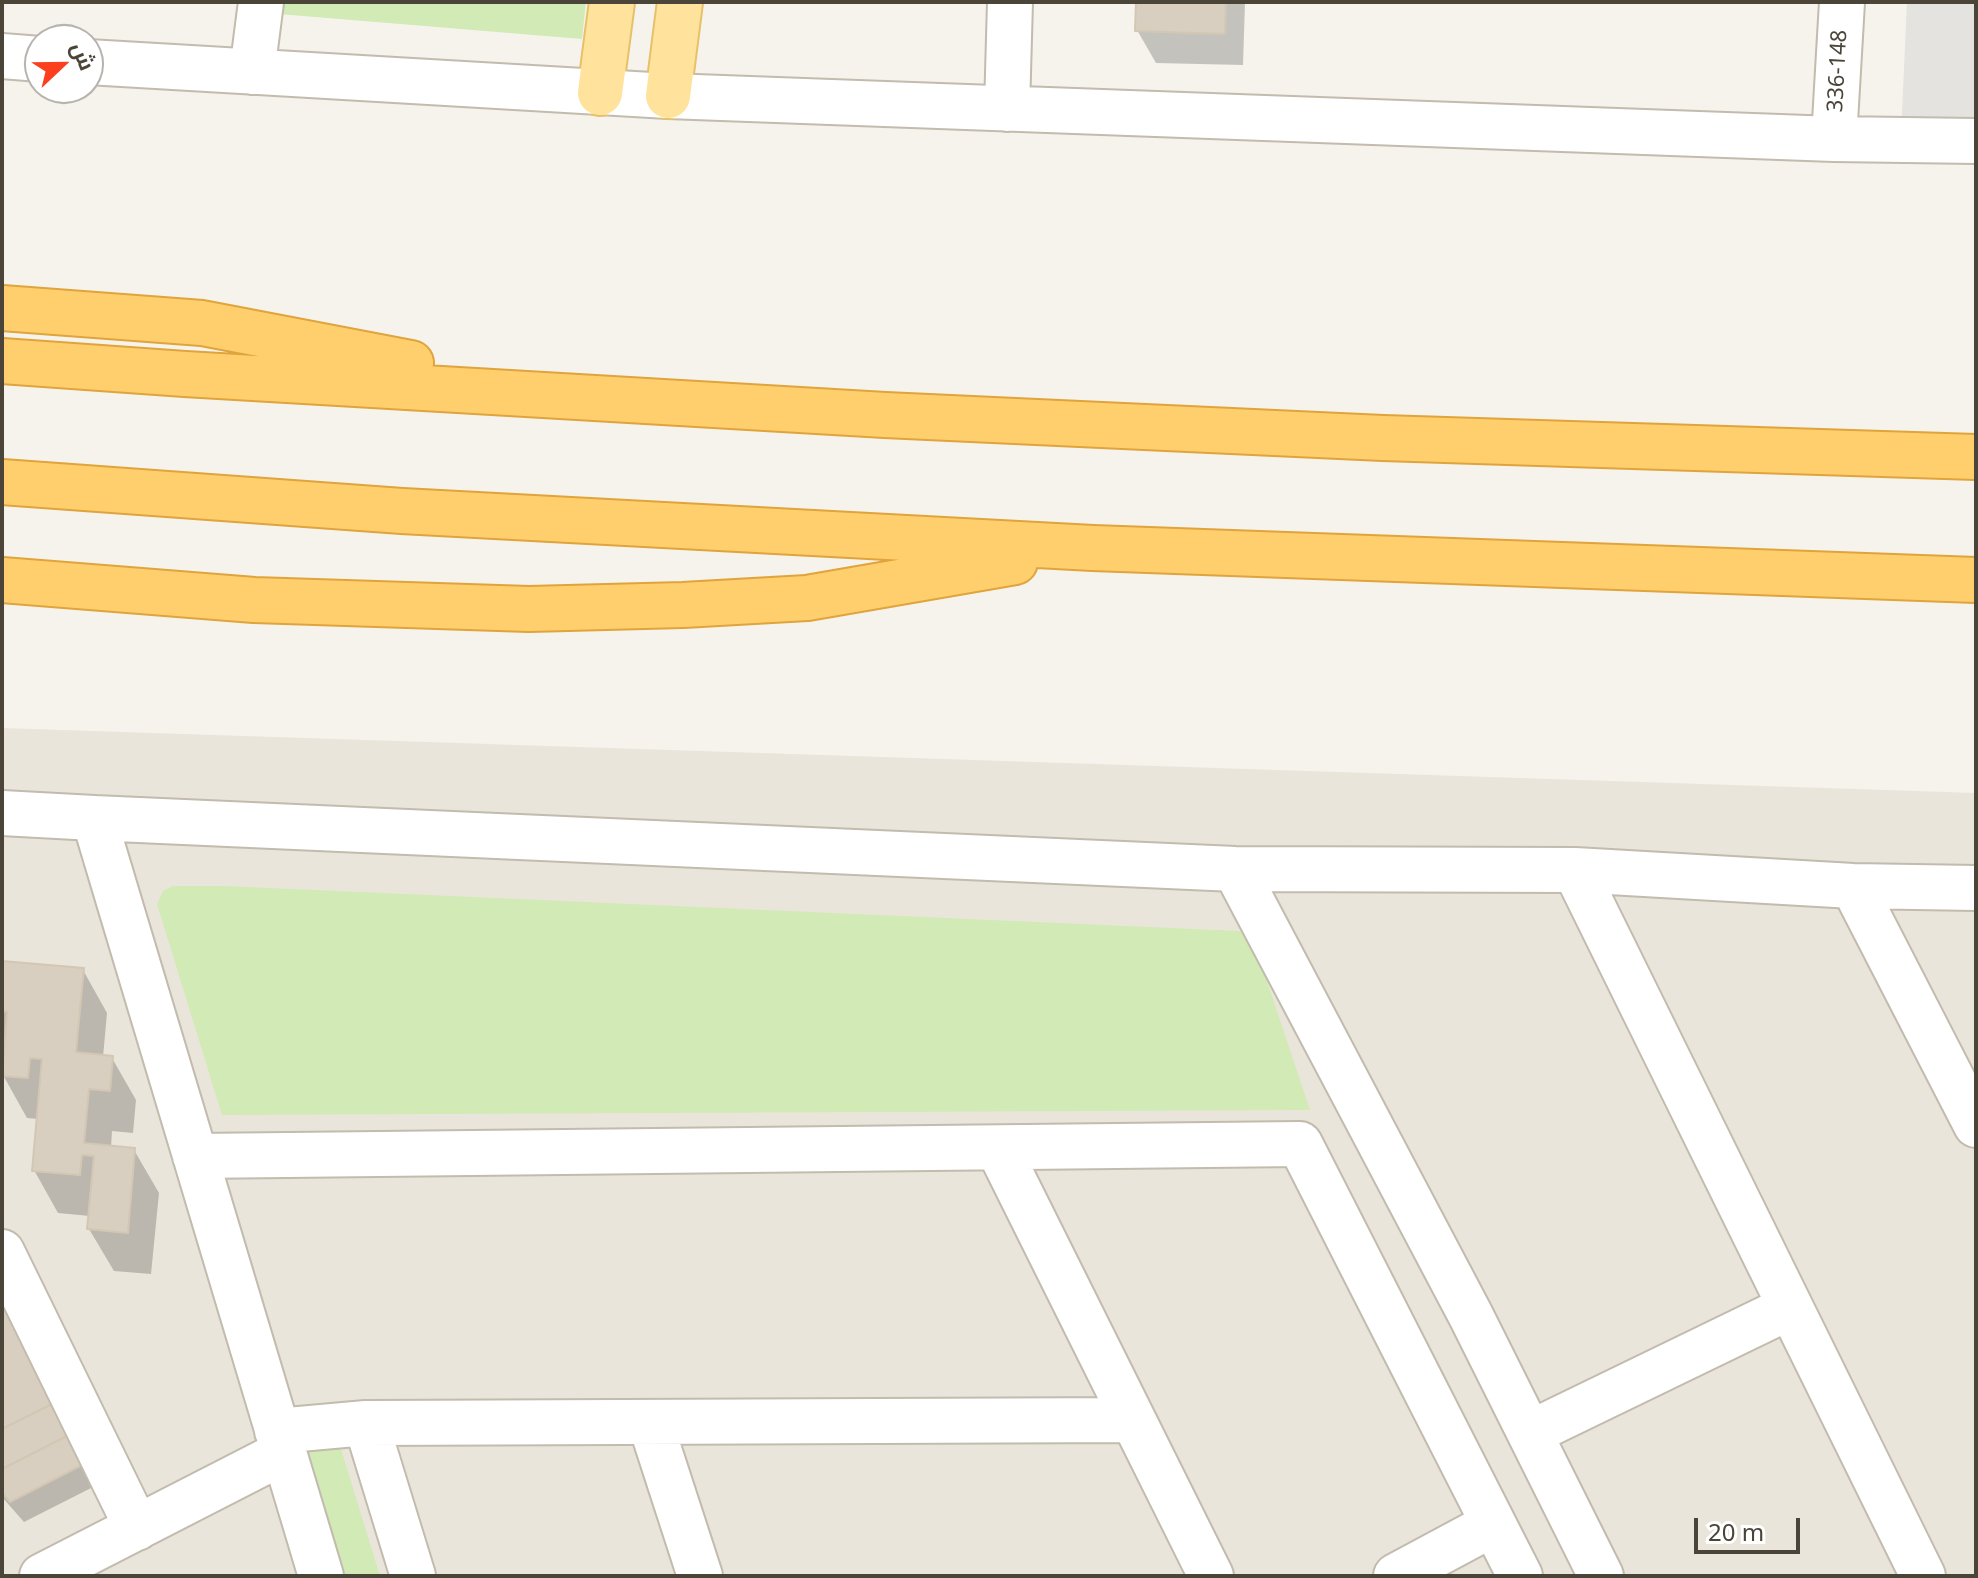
<!DOCTYPE html>
<meta charset="utf-8">
<style>
body{margin:0}
#map{position:relative;width:1978px;height:1578px;overflow:hidden;background:#f6f3ec;font-family:"Noto Sans",Cairo,sans-serif}
canvas{display:block}
.frame{position:absolute;inset:0;border:4px solid #4b4439;pointer-events:none}
.north{position:absolute;left:24px;top:24px;width:80px;height:80px;box-sizing:border-box;background:#fff;border:2px solid #b7b4b0;border-radius:50%;rotate:68deg;font-size:22px;font-weight:700;line-height:32px;text-align:center;color:#4b4439}
.north::after{content:'';display:block;margin:auto;width:28px;height:36px;background:#fc3f1d;clip-path:polygon(50% 0,100% 100%,50% 72%,0 100%)}
.scale{position:absolute;left:1694px;top:1518px;width:106px;height:36px;box-sizing:border-box;border:4px solid #4b4439;border-top:0;padding-left:10px;font-size:24px;line-height:28px;white-space:nowrap;color:#4b4439;-webkit-text-stroke:6px #fff;paint-order:stroke}
</style>
<div id="map">
<canvas width="1978" height="1578"></canvas>
<div class="frame"></div>
<div class="north">ش</div>
<div class="scale">20 m</div>
</div>
<script>
const c = document.querySelector('canvas').getContext('2d');
c.lineJoin = 'round';
function fill(path, color) { c.fillStyle = color; c.fill(path, 'evenodd'); }
const shape = rows => new Path2D(rows.map(r => 'M' + r).join(''));
function strokePath(path, color, width, dash) { c.strokeStyle = color; c.lineWidth = width; c.lineCap = dash ? 'butt' : 'round'; c.setLineDash(dash || []); c.stroke(path); }
function label(font, color, halo, rows, align = 'center') {
  c.font = font + ' "Noto Sans",sans-serif'; c.lineWidth = 6; c.setLineDash([]); c.textBaseline = 'middle'; c.strokeStyle = halo; c.fillStyle = color; for (const [text, x, y, turn = 0] of rows) {
    c.save(); c.translate(x, y); c.rotate((+turn || 0) * Math.PI / 180); c.textAlign = isNaN(turn) ? turn : align; if (halo) c.strokeText(text, 0, 0); c.fillText(text, 0, 0); c.restore();
  }
}
const residential = shape([
 [2,728,1976,793,1976,1576,2,1576]
]);
const green = shape([
 [280,2,586,2,582,39,279,14],
 [173,886,225,886,1239,931,1252,936,1310,1110,222,1115,157,904,163,891],
 [302,1448,341,1449,380,1576,341,1576]
]);
const parking = shape([
 [1907,2,1976,2,1976,138,1901,134]
]);
const shadow = shape([
 [1138,2,1245,2,1243,65,1156,63,1137,30],
 [2,963,83,970,107,1013,103,1057,112,1058,136,1100,133,1133,112,1131,111,1148,134,1150,159,1193,151,1274,114,1271,89,1229,90,1216,58,1213,34,1170,38,1119,27,1118,3,1075,5,1051,2,1051],
 [2,1293,97,1485,24,1522,2,1497]
]);
const building = shape([
 [1136,2,1226,2,1225,34,1135,31,1136,2],
 [2,961,84,968,76,1052,113,1056,110,1091,89,1089,84,1143,135,1148,128,1233,87,1229,94,1156,82,1155,80,1175,32,1171,42,1059,30,1058,28,1078,2,1076,7,1012,2,1011,2,961],
 [2,1292,56,1402,2,1429,2,1292],
 [56,1402,71,1434,2,1469,2,1429,56,1402],
 [71,1434,86,1463,10,1502,2,1493,2,1469,71,1434]
]);
const minor = shape([
 [2,56,40,59],
 [88,62,668,96,1834,139,1976,141],
 [252,72,261,2],
 [1007,109,1010,2],
 [1834,139,1842,2],
 [2,813,94,818,1235,869,1575,870,1853,886,1976,888],
 [94,818,321,1576],
 [1235,869,1471,1316,1601,1576],
 [1575,870,1923,1576],
 [1853,886,1976,1125],
 [998,1148,1211,1576],
 [195,1156,1300,1144,1520,1576],
 [2,1252,137,1528],
 [650,1422,700,1576],
 [366,1423,413,1576],
 [277,1431,366,1423,1133,1420],
 [1530,1433,1790,1307],
 [42,1576,284,1452],
 [1396,1576,1493,1524]
]);
const major = shape([
 [600,93,612,2],
 [668,96,680,2]
]);
const highway = shape([
 [2,308,202,323,411,363],
 [2,361,185,374,885,415,1383,438,1976,457],
 [2,482,402,511,1093,548,1976,580],
 [2,580,254,600,529,609,683,605,807,598,1015,562]
]);
const streetNames = [
 ["336-148",1838,71,-87]
];
fill(residential, '#eae5da');
fill(green, '#d2eab5');
fill(parking, '#e5e3e0');
fill(shadow, '#0003');
fill(building, '#d8cfc1');
strokePath(building, '#d3c7b4', 2);
strokePath(minor, '#c2bbae', 48);
strokePath(major, '#e6c16a', 48);
strokePath(highway, '#e0a43c', 48);
strokePath(minor, '#fff', 44);
strokePath(major, '#ffe39c', 44);
strokePath(highway, '#ffcf6e', 44);
label('22px', '#4b4439', '#fff', streetNames);
</script>
